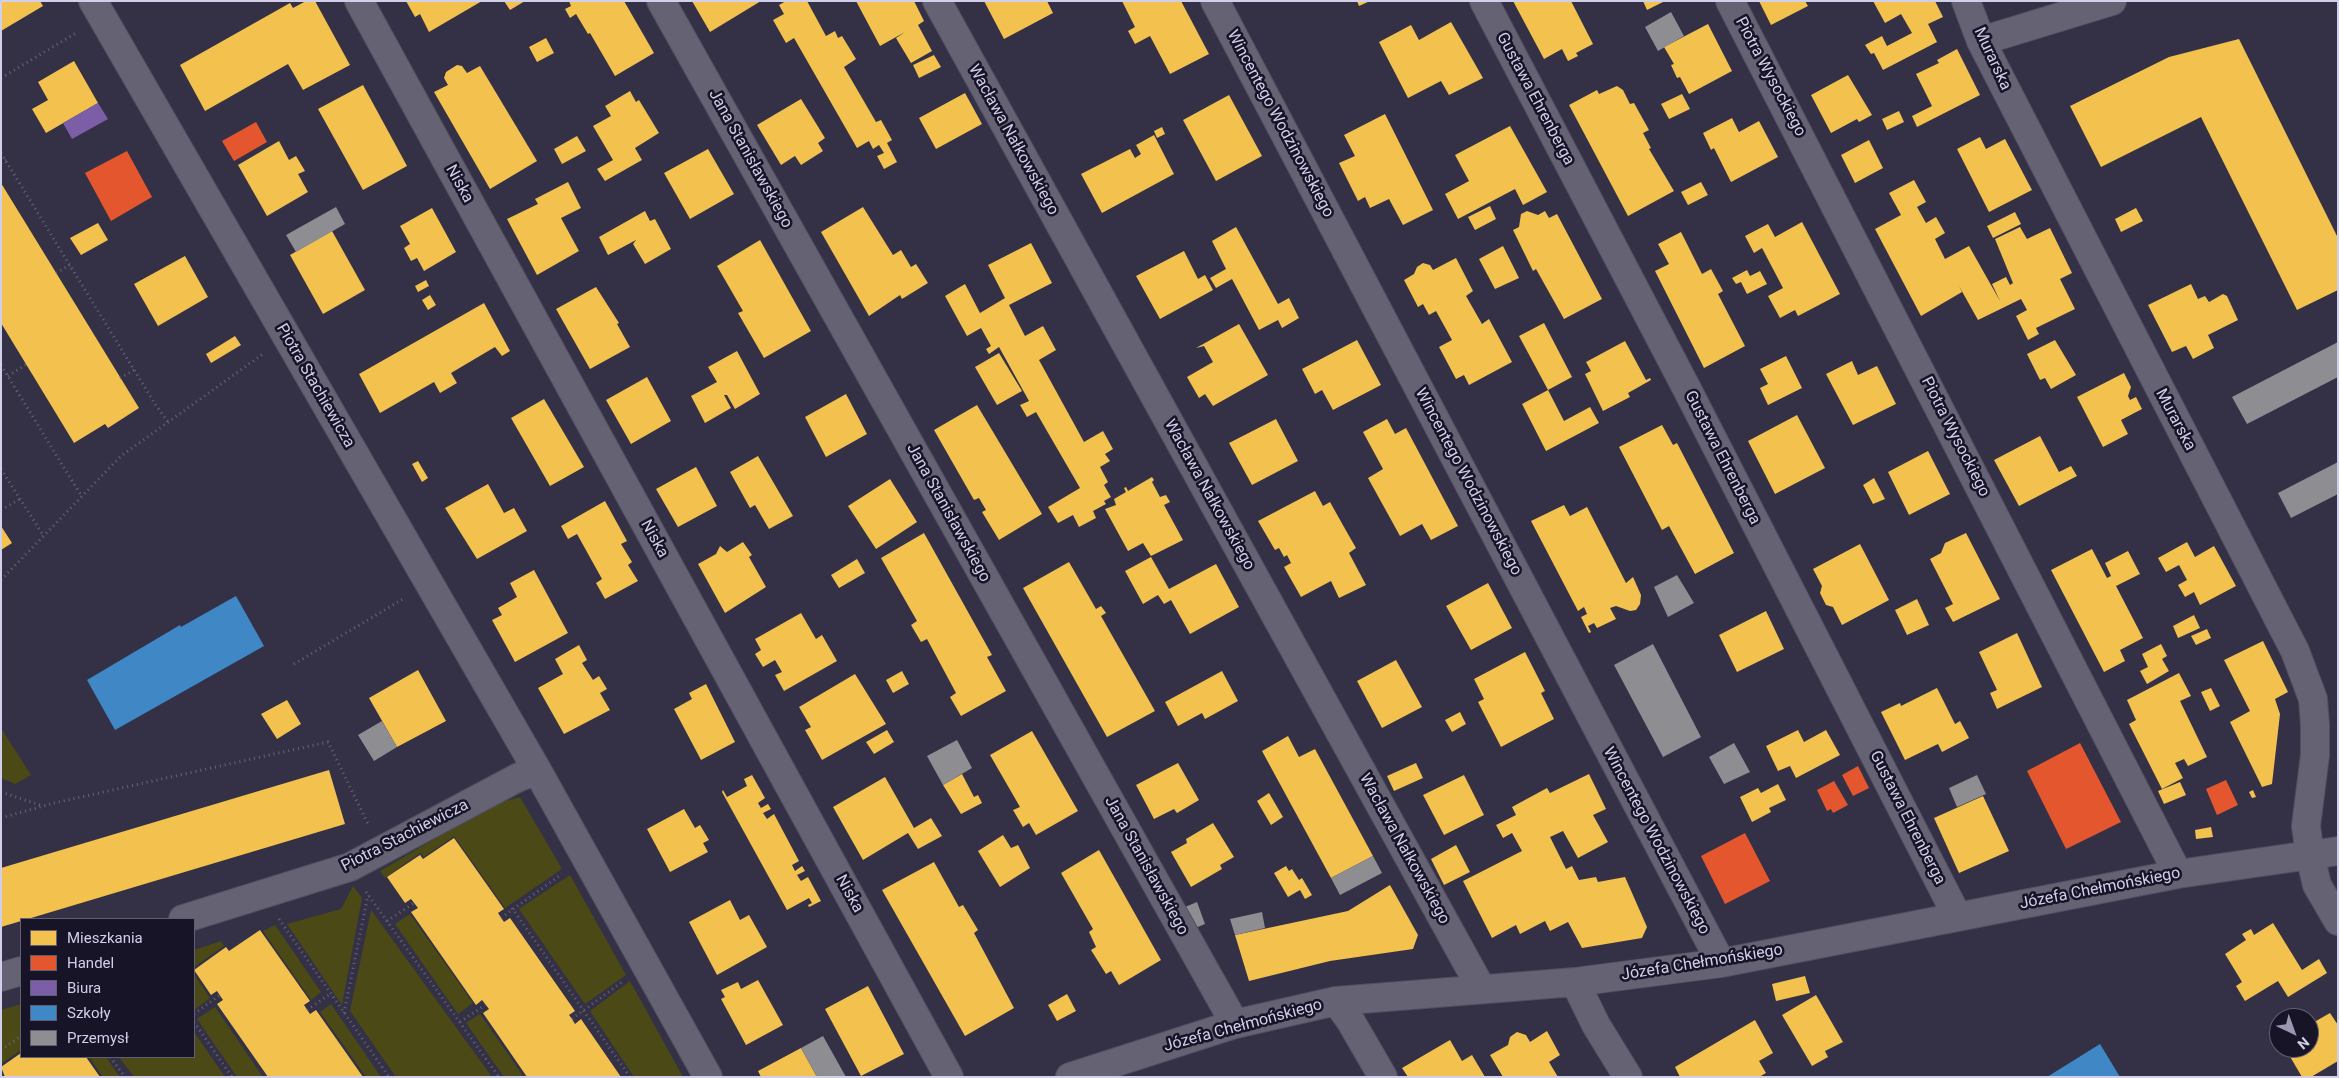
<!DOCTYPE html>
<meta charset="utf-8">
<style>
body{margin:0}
#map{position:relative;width:2339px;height:1078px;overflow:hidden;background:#343147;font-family:Roboto,sans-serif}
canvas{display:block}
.frame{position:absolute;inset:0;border:2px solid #d1cfea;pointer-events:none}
.legend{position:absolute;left:20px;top:918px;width:175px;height:140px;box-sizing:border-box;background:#161426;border:1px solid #615f74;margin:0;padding:6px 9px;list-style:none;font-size:15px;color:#d1cfea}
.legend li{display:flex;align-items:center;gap:10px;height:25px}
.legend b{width:25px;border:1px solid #615f74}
.north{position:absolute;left:2269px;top:1008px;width:50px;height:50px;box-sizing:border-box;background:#161426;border:1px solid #615f74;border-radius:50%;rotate:138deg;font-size:14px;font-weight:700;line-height:20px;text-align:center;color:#d1cfea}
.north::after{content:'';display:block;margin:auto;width:18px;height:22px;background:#9a98b1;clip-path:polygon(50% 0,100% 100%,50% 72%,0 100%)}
</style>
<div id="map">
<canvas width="2339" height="1078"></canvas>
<div class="frame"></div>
<ul class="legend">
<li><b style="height:14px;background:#f2c14e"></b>Mieszkania</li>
<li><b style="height:14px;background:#e4572e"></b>Handel</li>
<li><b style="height:14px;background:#7b5ea7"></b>Biura</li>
<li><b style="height:14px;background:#3f88c5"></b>Szkoły</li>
<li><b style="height:14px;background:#8d8d92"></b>Przemysł</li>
</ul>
<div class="north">N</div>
</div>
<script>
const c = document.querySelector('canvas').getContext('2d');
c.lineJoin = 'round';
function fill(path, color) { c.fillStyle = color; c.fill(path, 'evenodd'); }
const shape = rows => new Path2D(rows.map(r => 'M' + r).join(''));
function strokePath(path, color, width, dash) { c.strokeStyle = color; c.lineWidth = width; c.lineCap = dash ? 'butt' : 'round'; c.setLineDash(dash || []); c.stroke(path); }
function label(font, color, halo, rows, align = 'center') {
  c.font = font + ' Roboto,sans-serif'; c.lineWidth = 5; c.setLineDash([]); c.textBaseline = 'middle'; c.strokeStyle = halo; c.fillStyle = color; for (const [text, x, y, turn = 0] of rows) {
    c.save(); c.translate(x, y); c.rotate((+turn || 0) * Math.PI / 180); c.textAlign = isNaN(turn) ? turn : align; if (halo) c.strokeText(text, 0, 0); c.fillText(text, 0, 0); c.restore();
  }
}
const green = shape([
 [1,728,31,775,15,784,1,778],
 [520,797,562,869,505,908,454,836,424,857,420,853,385,878,380,871,494,804],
 [570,875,626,975,585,1004,519,909],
 [353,886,362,898,342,1005,287,924,341,909],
 [371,910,492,1077,396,1077,350,1011],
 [410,914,473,1003,458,1014,395,924],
 [275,925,321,992,311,1000,263,931],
 [221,941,224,946,194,967,194,950],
 [194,974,210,998,194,1010],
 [630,981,683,1077,634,1077,590,1011],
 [21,1004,21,1050,1,1064,1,1010],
 [331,1004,381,1077,366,1077,320,1012],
 [215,1007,263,1077,237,1077,197,1019],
 [480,1014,524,1077,504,1077,466,1023],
 [194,1032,225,1077,134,1077,119,1057,194,1057],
 [89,1057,106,1057,120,1077,103,1077]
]);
const homes = shape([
 [1,1,40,1,43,6,1,31],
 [306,1,315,1,350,65,303,90,288,64,205,111,180,65,290,3,293,8],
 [406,1,482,1,429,32,420,14,415,17],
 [504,1,525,1,510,10],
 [569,1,624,1,654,53,615,76,590,33,588,34,576,14,570,18,565,9,571,6],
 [692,1,761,1,710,32],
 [786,1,807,1,826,36,835,31,838,38,842,36,856,59,844,67,876,122,881,120,892,140,887,143,897,162,884,169,877,156,884,153,879,145,873,149,869,141,857,148,794,38,786,43,773,20,784,14,779,5],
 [856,1,914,1,924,21,918,25,932,51,911,63,896,38,905,32,880,46],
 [984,1,1047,1,1053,13,1004,39],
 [1122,1,1181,1,1209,54,1170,74,1150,36,1135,44,1128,31,1135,27],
 [1357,1,1370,1,1359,6],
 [1513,1,1571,1,1593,44,1576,53,1578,56,1568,61,1562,49,1544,59],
 [1643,1,1665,1,1647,10],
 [1759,1,1805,1,1808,6,1771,25],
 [1873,1,1935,1,1943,17,1928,24,1937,42,1883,70,1874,53,1871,54,1865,45,1882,36,1887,46,1912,33,1901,14,1885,23],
 [1451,22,1483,78,1449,95,1441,81,1408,98,1379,42,1411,25,1419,40],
 [1708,24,1732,71,1689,94,1680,77,1677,78,1671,65,1674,64,1664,47],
 [546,38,554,53,537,62,529,47],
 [2239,39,2338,238,2338,290,2297,310,2201,117,2101,167,2070,106,2169,57],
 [1957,49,1980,95,1917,127,1912,116,1932,106,1916,74,1939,63,1937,60],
 [934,55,941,67,919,78,913,65],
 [74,61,98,103,46,133,32,109,48,100,38,82],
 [457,65,462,66,467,73,480,66,537,161,490,189,434,92,448,85,444,78,446,72],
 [1848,75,1872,115,1859,122,1857,119,1831,133,1811,95],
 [363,85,407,166,363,190,318,109],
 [1617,86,1623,90,1630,104,1634,103,1649,130,1643,133,1651,148,1649,149,1674,191,1628,216,1569,105,1597,90,1599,94],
 [630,91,636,102,639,100,659,133,635,148,642,160,605,181,597,169,613,160,593,126,611,116,605,106],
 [965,93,982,124,936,149,919,118],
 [1682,94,1690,109,1669,119,1661,104],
 [1229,95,1262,156,1216,181,1183,120],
 [801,99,825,138,818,143,823,151,801,165,795,156,781,165,757,125],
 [1899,111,1904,122,1887,130,1882,119],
 [1385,114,1433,210,1403,225,1389,199,1370,208,1365,197,1358,201,1339,163,1355,156,1344,135],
 [1732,118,1739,132,1759,121,1778,157,1731,182,1714,148,1711,150,1703,133],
 [1510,126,1547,192,1523,205,1515,189,1458,219,1445,194,1469,181,1455,155],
 [1162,127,1165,134,1157,138,1154,131],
 [1154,135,1174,174,1102,213,1081,174,1130,149,1135,158,1141,154,1136,145],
 [577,136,586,151,562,164,554,149],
 [1980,137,1986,149,2005,139,2032,190,1989,212,1957,149],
 [1869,140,1883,168,1855,183,1841,155],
 [279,141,289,160,296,156,305,171,298,174,308,192,267,216,238,165],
 [708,149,734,194,690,219,664,173],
 [1914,180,1926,202,1917,207,1926,223,1936,217,1945,233,1935,239,1945,259,1969,246,2000,301,1992,284,2006,277,2010,285,2013,283,1995,239,2020,227,2027,239,2050,228,2072,273,2060,279,2075,309,2036,328,2039,334,2028,340,2016,316,2027,310,2021,299,1978,320,1959,286,1962,292,1921,316,1875,229,1901,215,1889,193],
 [568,182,581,208,561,218,579,251,537,275,507,219,538,204,535,199],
 [1701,182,1708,195,1688,205,1681,192],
 [1,183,139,408,108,428,105,424,74,443,1,323],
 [1490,206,1496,219,1475,230,1468,217],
 [863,207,893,255,901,250,911,267,916,264,928,283,902,299,900,295,869,316,821,232],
 [432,208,456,252,424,271,417,258,411,261,404,248,410,244,400,226],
 [2136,208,2143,221,2121,232,2115,219],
 [645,211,650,221,655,219,671,249,645,264,633,244,636,240,608,255,599,237],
 [1527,211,1538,215,1545,211,1549,218,1557,214,1602,299,1564,319,1536,269,1533,271,1513,230,1519,227,1521,214],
 [2015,212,2021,224,1993,238,1987,226],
 [1802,222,1840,294,1798,316,1795,310,1780,318,1768,296,1783,288,1762,248,1754,253,1745,236,1768,224,1775,237],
 [98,223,108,240,81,255,70,238],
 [1236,227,1278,304,1289,298,1299,318,1282,328,1278,320,1259,330,1232,279,1216,288,1210,278,1226,269,1212,241],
 [332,231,365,290,323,314,290,255],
 [1681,232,1702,274,1711,269,1723,291,1718,294,1745,346,1704,368,1655,271,1669,264,1658,244],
 [760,240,811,331,764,358,738,313,743,311,717,266],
 [1031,243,1052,283,1009,305,1025,336,1043,326,1056,350,1039,360,1084,442,1103,431,1113,449,1105,454,1110,461,1100,467,1108,482,1104,485,1111,497,1104,501,1106,504,1093,511,1096,518,1079,527,1073,515,1058,523,1048,507,1080,488,1036,412,1027,417,1020,405,1029,401,999,347,989,354,986,349,991,346,981,328,967,336,945,296,965,284,980,313,1005,298,988,265],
 [1503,246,1519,278,1495,289,1479,259],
 [1184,251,1198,279,1205,275,1213,290,1160,319,1136,276],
 [185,256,208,297,158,326,134,284],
 [1456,258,1473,291,1466,296,1482,324,1489,319,1512,362,1469,385,1464,375,1456,379,1439,347,1452,340,1436,311,1429,315,1423,304,1418,307,1404,280,1414,274,1417,267,1423,263,1430,265,1433,270],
 [1747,270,1750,276,1760,271,1767,284,1747,294,1741,282,1736,284,1732,278],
 [426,280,429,286,418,292,415,286],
 [2191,284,2198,299,2205,296,2209,302,2223,294,2227,296,2238,320,2208,335,2214,348,2193,359,2186,346,2172,352,2148,305],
 [596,287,619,323,617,324,630,347,590,369,556,309],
 [430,295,436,305,428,310,422,300],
 [484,303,510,351,502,356,495,347,451,373,457,383,440,393,434,382,380,413,359,374],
 [1544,323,1572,377,1548,390,1519,336],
 [1239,324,1268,375,1213,406,1205,394,1199,398,1187,377,1213,362,1204,346,1196,348],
 [235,336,241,345,211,363,206,354],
 [1357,340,1381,385,1333,410,1322,390,1315,394,1302,369],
 [2055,340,2076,375,2051,389,2045,378,2040,380,2027,354],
 [1625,341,1646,380,1650,378,1651,380,1628,393,1630,397,1603,411,1585,374,1591,371,1586,362],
 [737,351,760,394,735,409,727,395,724,395,731,408,705,423,691,396,717,382,708,367],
 [999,353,1022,391,997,405,975,367],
 [1786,356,1802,388,1768,405,1760,388,1768,384,1760,369],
 [1852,361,1858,375,1877,366,1896,404,1853,425,1826,374],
 [2124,373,2131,387,2128,396,2130,400,2136,397,2142,409,2121,420,2128,434,2103,447,2077,397],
 [647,377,671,421,631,444,606,400],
 [1548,390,1564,421,1590,407,1599,423,1546,451,1522,404],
 [846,394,867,434,826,457,805,417],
 [544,399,584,467,550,486,511,418],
 [977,405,1042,514,999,540,982,512,986,510,979,498,974,500,934,430],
 [1797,415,1825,468,1775,494,1748,441],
 [1276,419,1298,461,1252,485,1229,443],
 [1387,419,1395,434,1406,428,1458,526,1431,540,1422,524,1400,536,1368,478,1383,469,1363,432],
 [1662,425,1673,445,1677,443,1734,553,1695,574,1669,526,1662,530,1619,447],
 [2040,436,2059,472,2071,466,2077,476,2019,506,1994,460],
 [1928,451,1950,494,1909,515,1888,472],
 [758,456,793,516,769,529,755,505,750,508,730,472],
 [418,461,428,478,422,482,412,464],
 [696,467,717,506,678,527,656,489],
 [1152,477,1154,480,1152,482,1160,497,1166,495,1170,502,1164,505,1183,540,1151,556,1143,543,1128,551,1105,509,1116,505,1114,499,1126,492,1124,488,1126,487,1128,491],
 [1874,478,1885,499,1873,504,1863,485],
 [890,479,917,522,876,549,848,506],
 [488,484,504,513,514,508,527,531,477,559,445,508],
 [1315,491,1323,506,1330,502,1344,527,1356,548,1349,553,1366,585,1339,598,1331,581,1301,597,1284,567,1291,563,1287,555,1284,557,1279,548,1275,550,1258,521],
 [605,501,627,541,621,544,632,562,628,565,638,581,605,599,596,583,602,579,577,534,568,539,561,526],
 [1564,505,1570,516,1587,507,1626,583,1633,577,1641,595,1640,604,1636,610,1630,611,1616,606,1610,608,1616,619,1597,628,1594,623,1588,626,1591,632,1589,633,1581,617,1587,614,1584,607,1578,611,1531,521],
 [1,526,12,543,1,550],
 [924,533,992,655,987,657,1006,691,961,716,950,697,956,693,927,639,921,642,911,625,917,621,881,558],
 [1966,533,2000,599,1953,622,1945,608,1953,604,1930,559,1941,553,1945,543],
 [743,542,752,555,749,557,766,587,725,613,698,564,716,554,720,546,727,552],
 [2187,542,2195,557,2214,546,2236,586,2200,605,2194,592,2185,597,2178,585,2187,580,2179,565,2166,572,2158,558],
 [1860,544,1889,600,1842,625,1833,607,1826,605,1820,593,1822,586,1813,569],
 [2092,549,2107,578,2111,576,2105,563,2128,551,2140,574,2116,586,2143,638,2120,650,2125,661,2104,672,2051,570],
 [1151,557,1169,589,1216,564,1239,607,1190,634,1171,600,1164,604,1158,595,1143,604,1125,571],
 [857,559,865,573,839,588,831,575],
 [1069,562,1096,609,1101,606,1106,613,1101,616,1155,711,1107,737,1023,588],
 [534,570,568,633,515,662,492,620,502,615,498,608,517,597,510,583],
 [1488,583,1512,628,1471,650,1446,606],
 [1917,599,1929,625,1907,635,1895,610],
 [1766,611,1784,649,1737,672,1719,635],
 [801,613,816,639,822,635,837,661,784,691,775,675,782,672,775,660,763,667,755,654,761,650,755,639],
 [2194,615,2200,628,2178,638,2173,626],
 [2207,629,2211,638,2196,645,2191,636],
 [2017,633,2042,687,1997,709,1990,693,1997,690,1979,652],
 [2263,641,2288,692,2275,699,2280,714,2272,784,2262,787,2230,722,2250,711,2224,660],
 [2161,644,2167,656,2162,659,2169,671,2147,684,2140,671,2148,667,2142,654],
 [579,645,587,660,582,663,593,680,599,676,607,689,600,693,610,710,564,734,538,688,563,674,555,659],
 [1525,652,1545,691,1541,693,1554,719,1501,747,1478,702,1484,699,1474,679],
 [1396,660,1422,707,1382,728,1357,681],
 [418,670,446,721,397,747,369,698],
 [902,671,909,684,893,693,886,680],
 [1222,671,1238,701,1205,719,1202,713,1178,726,1165,702],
 [2179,673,2191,696,2180,701,2207,757,2188,766,2184,759,2175,763,2183,778,2162,789,2129,724,2136,720,2127,700],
 [855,674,886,724,822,760,805,730,811,727,799,707],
 [706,684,735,742,701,760,674,709,692,699,689,693],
 [1937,688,1955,724,1960,721,1969,738,1942,752,1938,744,1905,760,1881,712,1900,703,1901,706],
 [2211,688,2220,706,2210,711,2201,692],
 [287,700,301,724,277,739,261,714],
 [1460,712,1466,724,1452,732,1445,720],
 [887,730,894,742,874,754,866,742],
 [1798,730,1804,742,1826,730,1840,755,1796,778,1790,766,1778,771,1766,746],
 [1032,731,1078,811,1036,835,1029,823,1023,827,1013,810,1020,807,990,755],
 [1288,736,1299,757,1315,749,1373,856,1331,878,1262,751],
 [1178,763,1199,800,1177,813,1174,809,1154,819,1136,785],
 [1416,763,1423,778,1394,791,1387,776],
 [329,770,345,824,1,927,1,868],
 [962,774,974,797,978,795,982,803,961,814,943,785],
 [1589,774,1606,809,1593,815,1608,842,1578,858,1563,831,1550,837,1566,869,1572,866,1579,880,1596,877,1598,882,1625,877,1647,927,1642,938,1582,948,1568,922,1550,931,1545,921,1520,934,1516,925,1492,938,1463,881,1522,851,1512,833,1503,838,1496,825,1516,815,1512,807,1547,788,1550,793],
 [752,775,765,798,758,803,761,808,768,804,771,809,763,813,767,819,774,814,799,861,792,865,795,871,802,866,805,871,797,875,801,881,808,877,821,901,809,907,808,905,812,903,809,898,787,910,722,792,723,790,727,797,747,786,744,779],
 [1464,775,1484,815,1444,835,1423,795],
 [885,777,914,828,931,818,942,836,918,849,908,833,863,860,833,807],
 [2180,782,2186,795,2164,804,2158,791],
 [1778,784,1786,800,1769,808,1771,812,1752,822,1740,797,1758,788,1761,793],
 [2253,790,2256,797,2252,798,2249,792],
 [1269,793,1283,817,1271,825,1257,801],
 [1983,796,2009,851,1959,873,1934,818],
 [684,809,695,828,700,825,709,840,703,843,708,852,670,872,647,829],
 [1213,823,1234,857,1220,865,1222,869,1191,887,1171,852,1187,843,1186,839],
 [2211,827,2213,837,2196,839,2195,830],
 [1003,835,1011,848,1018,845,1030,868,1000,887,978,851],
 [454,838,504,909,498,913,504,922,510,918,575,1011,569,1015,572,1019,575,1024,581,1019,621,1077,527,1077,483,1013,489,1009,482,1000,476,1005,411,912,418,908,411,899,405,903,387,877,420,855,423,859],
 [1456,845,1470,872,1444,885,1431,859],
 [1099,850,1161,960,1119,985,1111,971,1106,974,1091,950,1096,947,1089,932,1093,929,1061,873],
 [934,862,959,907,963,905,978,930,974,933,1014,1008,965,1036,882,890],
 [1286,866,1289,871,1292,869,1299,880,1302,878,1312,895,1305,899,1300,890,1288,897,1274,873],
 [1390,885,1418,935,1413,949,1330,961,1249,981,1235,935,1348,911],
 [730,900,740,920,749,915,767,947,717,975,689,922],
 [2273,923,2302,970,2319,959,2327,973,2288,997,2278,981,2245,1001,2236,986,2242,982,2225,954,2246,940,2242,934,2251,929,2254,935],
 [260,930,310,1001,304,1005,310,1014,316,1010,363,1077,268,1077,217,1004,223,1000,217,991,211,995,194,970,226,947,229,951],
 [1805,976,1810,993,1776,1001,1772,984],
 [758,980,783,1025,746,1045,721,999,725,997,721,990,738,982,741,989],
 [868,986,904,1054,861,1076,825,1009],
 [1067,994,1076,1011,1057,1021,1048,1005],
 [1816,995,1843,1042,1825,1051,1828,1057,1812,1066,1782,1015],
 [2330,1013,2338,1025,2338,1061,2311,1077,2302,1077,2285,1048,2309,1048,2309,1025],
 [1755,1020,1773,1053,1759,1061,1766,1073,1759,1077,1680,1077,1675,1067],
 [1547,1031,1560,1055,1549,1062,1558,1077,1503,1077,1490,1055,1508,1045,1510,1037,1517,1032,1526,1035,1530,1042],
 [1450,1040,1462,1061,1472,1055,1485,1077,1408,1077,1402,1068],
 [801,1048,817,1077,761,1077,758,1071],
 [21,1053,21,1057,86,1057,100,1077,5,1077,1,1067]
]);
const shops = shape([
 [256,122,267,142,234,161,222,141],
 [127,151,152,197,111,221,85,173],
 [2080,743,2121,822,2066,849,2027,771],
 [1858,766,1869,788,1853,796,1842,775],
 [2226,780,2238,805,2217,815,2206,789],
 [1834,781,1848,805,1833,813,1831,809,1827,811,1817,790],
 [1745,833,1770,881,1725,904,1701,856]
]);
const offices = shape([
 [98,103,108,119,72,139,63,123]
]);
const schools = shape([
 [236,596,264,646,115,730,87,680,180,625,181,627],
 [2100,1044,2120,1077,2047,1077]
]);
const industry = shape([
 [1671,12,1684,36,1658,51,1645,27],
 [336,207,345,224,296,252,286,235],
 [2338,342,2338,377,2247,424,2232,397],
 [2338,462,2338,494,2291,518,2278,493],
 [1677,575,1694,603,1668,617,1654,587],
 [1653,644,1701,737,1663,757,1614,665],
 [382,721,397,747,374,761,358,735],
 [957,740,972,768,943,785,927,756],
 [1734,743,1750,772,1724,784,1709,757],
 [1977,775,1986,794,1957,807,1949,788],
 [1373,856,1382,873,1340,895,1331,878],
 [1197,902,1205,924,1193,929,1185,907],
 [1262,912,1265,928,1235,935,1230,919],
 [823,1036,846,1077,817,1077,801,1048]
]);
const path = shape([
 [1,78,76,33],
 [1,153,155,404,168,422],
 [1,163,6,160],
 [56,273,70,265],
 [1,365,82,497],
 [8,376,27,364],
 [120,378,134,370],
 [1,469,43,535],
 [1,510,20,499],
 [1,580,121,456,263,354],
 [294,664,403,599],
 [1,792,43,806],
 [1,818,54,803,328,742,368,824],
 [366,892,499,1077],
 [512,908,630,1077],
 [501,918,562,874],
 [279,919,389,1077],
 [387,921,414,903],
 [307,1010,330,994],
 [344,1013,368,895],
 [194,1014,220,995],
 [572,1019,622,982],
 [194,1022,232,1077],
 [460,1022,485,1005],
 [1,1050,21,1036],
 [110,1057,125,1077]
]);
const minor = shape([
 [93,1,537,770,708,1077],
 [359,1,949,1077],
 [661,1,1235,1024],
 [937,1,1481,988],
 [1215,1,1721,963],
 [1484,1,1688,391,1957,916],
 [1730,1,2178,874],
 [1966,1,1981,41,2295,651,2313,699,2315,725,2315,755,2306,826,2310,855,2317,885,2338,921],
 [1981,41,2112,1],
 [183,919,350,867,517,778,537,770],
 [1,977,21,971],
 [1575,982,1596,1025,1628,1077],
 [1336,1001,1350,1020,1383,1077],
 [1070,1077,1235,1024,1336,1001,1575,982,1721,963,2178,874,2338,851]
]);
const streetNames = [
 ["Murarska",1992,59,65],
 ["Piotra Wysockiego",1770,77,62],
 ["Gustawa Ehrenberga",1535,99,62],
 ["Wincentego Wodzinowskiego",1280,124,62],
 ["Wacława Nałkowskiego",1013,140,61],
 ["Jana Stanisławskiego",750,159,61],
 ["Niska",459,184,61],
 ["Piotra Stachiewicza",315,386,60],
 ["Murarska",2175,420,62],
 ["Piotra Wysockiego",1955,437,63],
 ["Gustawa Ehrenberga",1722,458,63],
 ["Wincentego Wodzinowskiego",1468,482,62],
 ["Wacława Nałkowskiego",1209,495,61],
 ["Jana Stanisławskiego",948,513,61],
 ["Niska",654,539,61],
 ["Gustawa Ehrenberga",1907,818,63],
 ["Piotra Stachiewicza",405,836,-27],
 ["Wincentego Wodzinowskiego",1656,841,62],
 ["Wacława Nałkowskiego",1404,849,61],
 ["Jana Stanisławskiego",1146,866,61],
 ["Józefa Chełmońskiego",2100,889,-11],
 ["Niska",849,894,61],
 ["Józefa Chełmońskiego",1702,963,-9],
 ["Józefa Chełmońskiego",1243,1026,-15]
];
fill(green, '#4b4915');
fill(homes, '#f2c14e');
fill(shops, '#e4572e');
fill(offices, '#7b5ea7');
fill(schools, '#3f88c5');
fill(industry, '#8d8d92');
strokePath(minor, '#514e61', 30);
strokePath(path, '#666574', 3, [1, 4]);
strokePath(minor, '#646273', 28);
label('16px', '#d1cfea', '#161426', streetNames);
</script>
